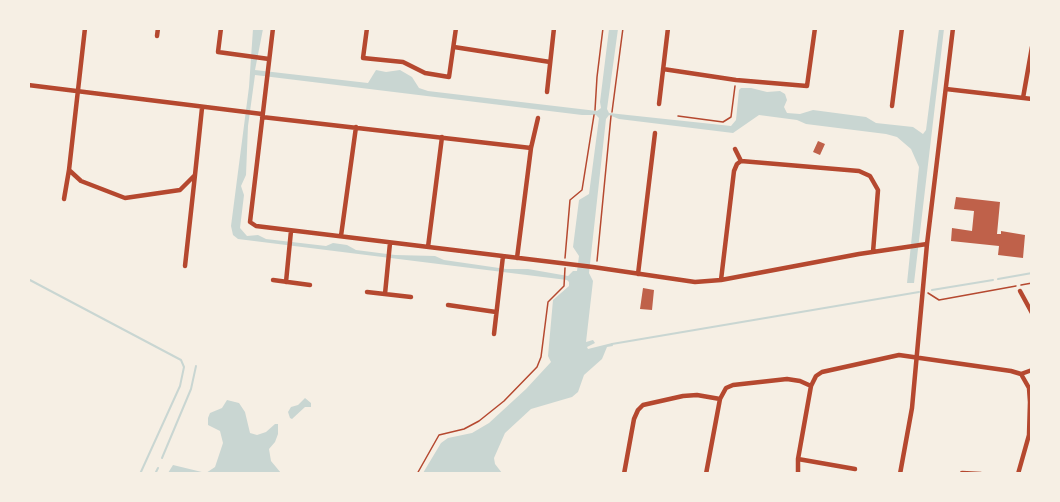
<!DOCTYPE html>
<style>
body{margin:0}
#map{position:relative;width:1060px;height:502px;overflow:hidden;background:#f6efe4;font-family:"Work Sans",sans-serif}
canvas{display:block}
.frame{position:absolute;inset:0;border:30px solid #f6efe4;pointer-events:none}
</style>
<div id="map">
<canvas width="1060" height="502"></canvas>
<div class="frame"></div>
</div>
<script>
const c = document.querySelector('canvas').getContext('2d');
c.lineJoin = 'round';
function fill(path, color) { c.fillStyle = color; c.fill(path, 'evenodd'); }
const shape = rows => new Path2D(rows.map(r => 'M' + r).join(''));
function strokePath(path, color, width, dash) { c.strokeStyle = color; c.lineWidth = width; c.lineCap = dash ? 'butt' : 'round'; c.setLineDash(dash || []); c.stroke(path); }
const water = shape([
 [253,29,263,29,255,70,368,83,376,70,386,72,400,70,412,77,419,88,428,91,597,111,601,108,600,102,609,29,618,29,607,109,609,113,731,126,736,120,739,90,741,88,751,88,767,92,780,91,785,94,787,100,784,107,787,113,800,114,813,110,866,117,876,123,913,127,923,134,926,130,939,29,944,29,914,283,907,283,919,167,911,149,897,137,886,134,806,124,797,120,759,115,733,133,619,119,609,115,606,119,589,273,593,281,586,342,593,340,595,343,587,347,588,349,612,343,613,346,607,347,602,359,584,375,578,392,572,397,531,409,505,433,494,458,495,464,502,473,423,473,441,443,448,438,472,433,489,423,526,389,551,362,548,356,553,300,569,286,569,282,567,280,238,239,233,235,231,226,249,87],
 [255,75,582,115,596,115,599,118,589,194,579,200,573,247,579,256,577,271,573,271,568,276,528,269,506,269,444,260,435,256,395,255,356,250,347,245,333,243,326,246,266,239,258,235,247,236,240,228,244,195,241,186,246,175,248,126],
 [305,398,311,403,311,407,305,407,292,419,290,418,288,412,291,407,298,405],
 [227,400,239,403,245,412,250,433,257,435,266,432,275,424,278,424,278,434,275,442,269,449,271,461,281,473,168,473,173,465,206,473,215,467,223,443,220,431,208,425,208,418,210,413,222,408]
]);
const stream = shape([
 [28,279,181,360,184,367,180,386,140,474],
 [998,279,1032,273],
 [932,290,993,280],
 [612,344,919,292],
 [162,458,191,389,196,366],
 [155,474,158,468]
]);
const building = shape([
 [818,141,825,144,820,155,813,152],
 [956,197,1000,202,997,234,1001,234,1001,231,1025,235,1023,258,998,255,999,246,951,241,952,228,972,231,974,211,954,209],
 [643,288,654,290,652,310,640,309]
]);
const path = shape([
 [595,110,597,77,603,28],
 [612,112,623,28],
 [678,116,723,122,731,117,735,86],
 [565,258,570,200,582,190,594,115],
 [597,261,611,116],
 [1021,285,1032,283],
 [928,293,939,300,1016,286],
 [417,474,439,435,464,429,479,421,504,401,537,367,541,357,548,302,564,286,565,268]
]);
const minor = shape([
 [85,28,69,170,81,181,125,198,180,190,195,175,202,108],
 [221,28,218,52,269,59],
 [273,28,250,222,256,226,593,267,695,282,721,280,859,254,927,244],
 [367,28,363,58,403,62,425,73,449,77,456,28],
 [157,36,158,28],
 [454,47,550,62],
 [663,69,736,80,807,86,815,28],
 [28,85,262,114],
 [946,89,1032,99],
 [547,92,554,28],
 [1023,98,1032,47],
 [659,104,668,28],
 [892,106,902,28],
 [262,117,531,148],
 [735,149,741,161,859,171,870,176,878,190,873,252],
 [64,199,69,170],
 [341,236,356,127],
 [428,247,442,137],
 [517,258,531,148,538,118],
 [185,266,195,175],
 [638,274,655,133],
 [273,280,310,285],
 [721,280,734,171,737,164,741,161],
 [286,282,291,231],
 [1020,291,1032,313],
 [367,292,411,297],
 [385,294,390,243],
 [448,305,496,312],
 [494,334,503,256],
 [1021,374,1032,370],
 [798,459,855,469],
 [962,473,981,474],
 [624,474,634,419,638,410,643,405,683,396,697,395,720,399,726,388,733,385,787,379,800,381,811,386,816,376,822,372,899,355,1011,371,1021,374,1029,388,1030,402,1029,435,1018,474],
 [706,474,720,399],
 [798,474,798,459,811,386],
 [900,474,912,408,927,244,953,28]
]);
fill(water, '#c9d6d2');
strokePath(stream, '#c9d6d2', 2);
fill(building, '#bf614a');
strokePath(path, '#b5482f', 1.5);
strokePath(minor, '#b5482f', 4.5);
</script>
